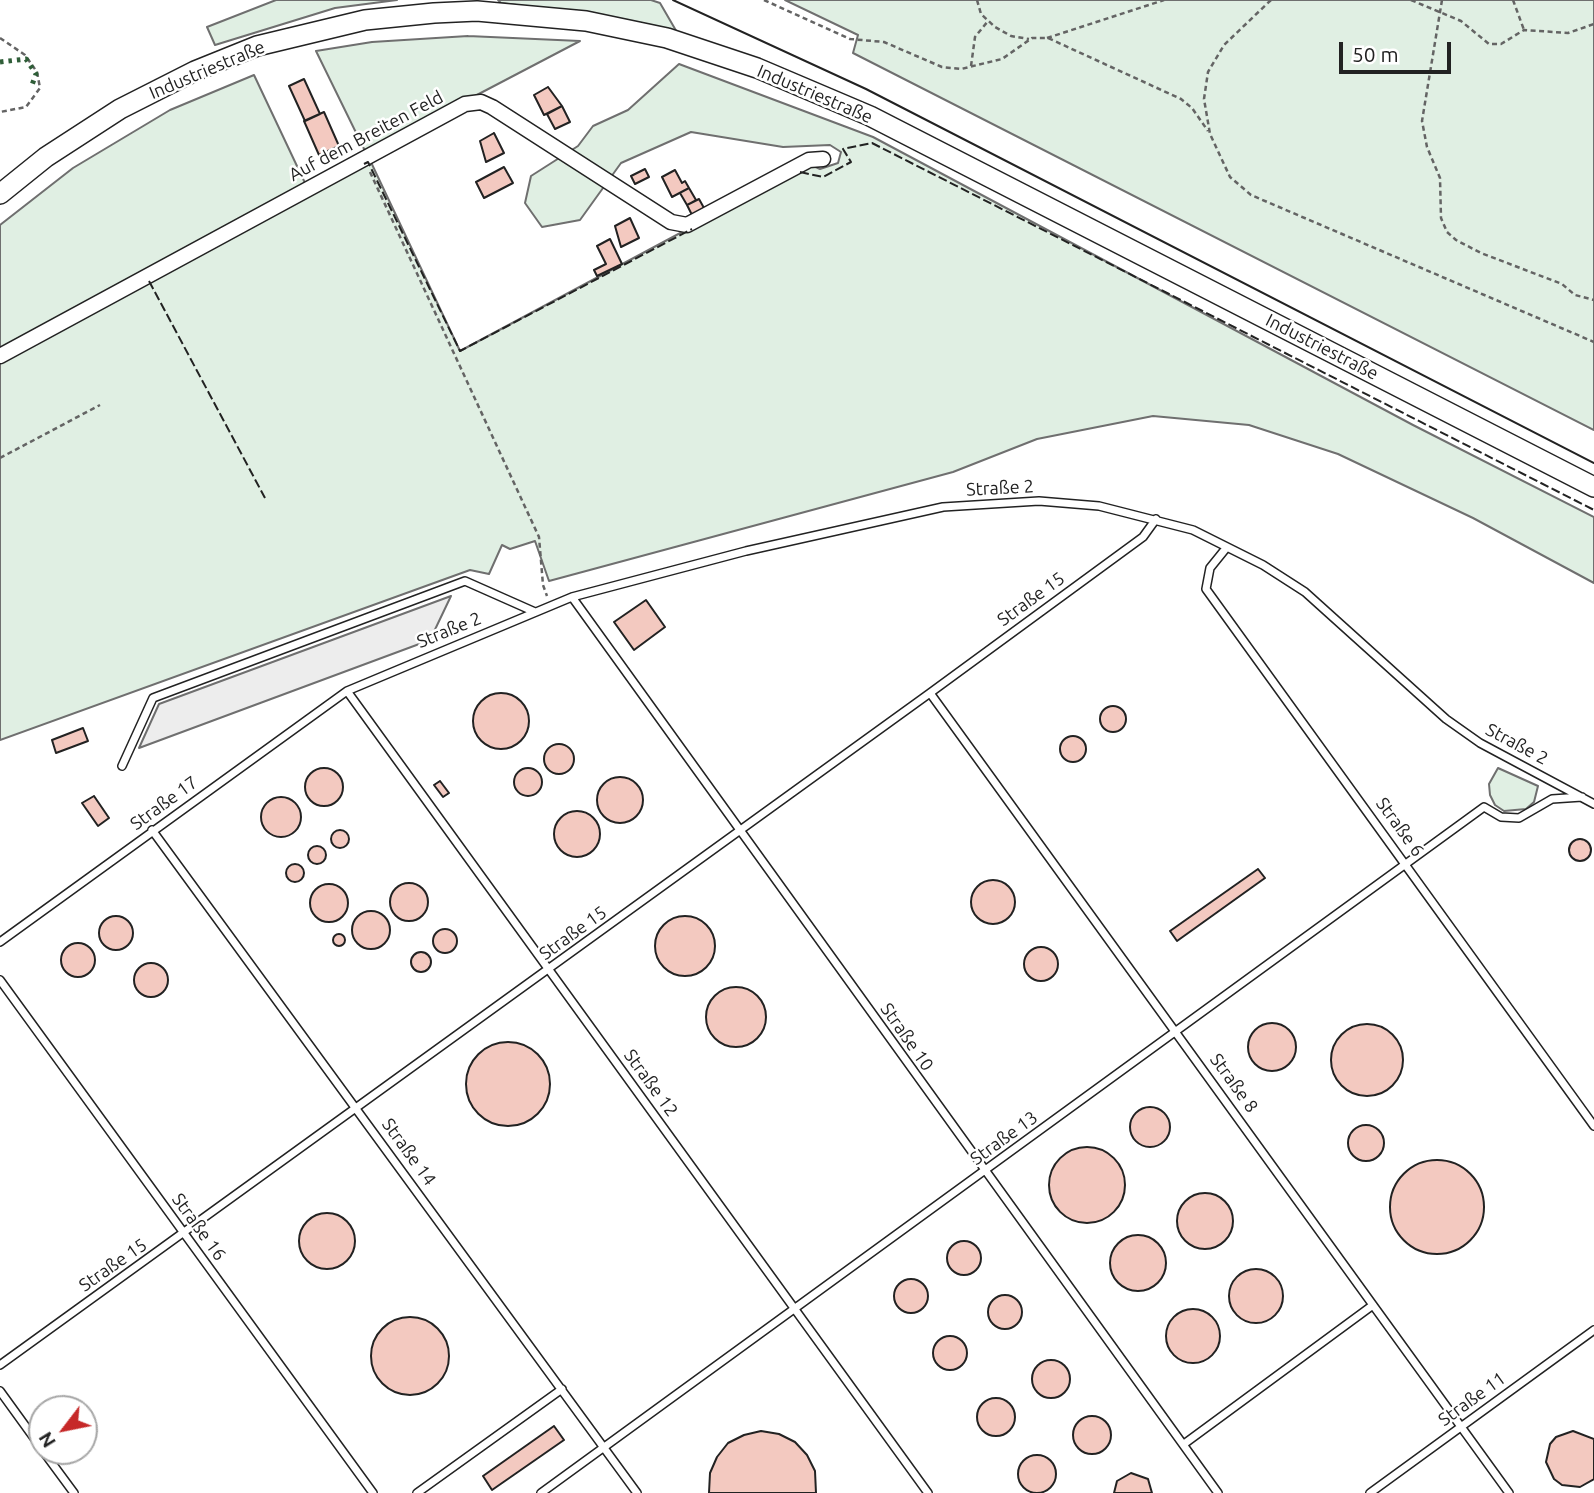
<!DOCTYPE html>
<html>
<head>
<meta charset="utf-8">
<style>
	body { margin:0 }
	#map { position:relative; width:1594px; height:1493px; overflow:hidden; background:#fff; font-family:Ubuntu,sans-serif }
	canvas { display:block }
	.north { position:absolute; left:28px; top:1395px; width:70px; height:70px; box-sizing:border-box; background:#fff; border:2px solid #a7a7a7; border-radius:50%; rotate:238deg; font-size:19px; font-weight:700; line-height:28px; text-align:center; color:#222 }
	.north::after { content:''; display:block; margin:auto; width:24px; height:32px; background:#c62828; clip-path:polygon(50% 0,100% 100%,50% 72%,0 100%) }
	.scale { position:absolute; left:1339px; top:42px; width:112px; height:32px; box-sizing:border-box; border:4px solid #222; border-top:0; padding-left:9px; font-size:21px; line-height:24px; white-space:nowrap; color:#222; -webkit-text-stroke:5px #fff; paint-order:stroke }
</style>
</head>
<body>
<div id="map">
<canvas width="1594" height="1493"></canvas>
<div class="north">N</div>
<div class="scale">50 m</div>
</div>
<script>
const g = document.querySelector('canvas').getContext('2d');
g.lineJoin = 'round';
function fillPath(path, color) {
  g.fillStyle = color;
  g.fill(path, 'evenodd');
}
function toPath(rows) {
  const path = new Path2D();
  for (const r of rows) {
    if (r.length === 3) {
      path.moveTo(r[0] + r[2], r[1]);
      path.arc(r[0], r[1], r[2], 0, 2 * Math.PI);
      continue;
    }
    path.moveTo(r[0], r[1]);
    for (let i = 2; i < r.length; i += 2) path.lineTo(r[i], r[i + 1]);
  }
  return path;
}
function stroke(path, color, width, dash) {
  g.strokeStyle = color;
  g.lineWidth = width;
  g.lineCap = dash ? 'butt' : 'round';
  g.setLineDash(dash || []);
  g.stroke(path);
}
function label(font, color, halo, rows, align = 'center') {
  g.font = font + ' Ubuntu,sans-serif';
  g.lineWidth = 5;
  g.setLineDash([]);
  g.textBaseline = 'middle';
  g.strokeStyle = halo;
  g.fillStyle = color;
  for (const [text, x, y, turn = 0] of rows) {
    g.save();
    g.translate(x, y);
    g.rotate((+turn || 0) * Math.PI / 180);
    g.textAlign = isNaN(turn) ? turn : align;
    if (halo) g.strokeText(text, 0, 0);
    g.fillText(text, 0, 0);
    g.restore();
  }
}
const green = toPath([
	[276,0,397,0,335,8,215,45,207,27,276,0],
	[498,0,651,0,660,3,678,34,594,15,501,3,498,0],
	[785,0,1594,0,1594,430,853,53,858,35,785,0],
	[468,36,580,41,366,153,316,51,372,42,468,36],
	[679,64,873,137,1413,425,1594,517,1594,583,1473,518,1338,454,1249,425,1153,416,1037,439,953,472,549,581,535,541,510,549,502,545,489,574,470,570,0,740,0,225,73,168,170,110,254,75,305,183,369,158,460,351,809,164,820,169,838,163,841,152,830,145,783,147,691,132,621,163,580,220,542,227,525,203,531,176,578,146,593,126,628,110,679,64],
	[1498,768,1538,786,1534,802,1526,809,1504,811,1495,805,1490,795,1489,784,1498,768]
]);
fillPath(green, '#e0efe3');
stroke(green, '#6f6f6f', 2);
const parking = toPath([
	[451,596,430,640,139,748,159,704,451,596]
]);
fillPath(parking, '#ededed');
stroke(parking, '#6f6f6f', 2);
const building = toPath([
	[304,79,320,114,305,121,289,86,304,79],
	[548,87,562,106,544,115,534,95,548,87],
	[562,106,570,122,555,129,547,114,562,106],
	[324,112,339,146,319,155,304,121,324,112],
	[494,133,504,153,486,162,480,141,494,133],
	[504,167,513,183,484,198,476,182,504,167],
	[645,169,649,177,635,184,631,176,645,169],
	[675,170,682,183,685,181,689,188,672,197,662,177,675,170],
	[689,188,696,200,687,205,680,193,689,188],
	[699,199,704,208,692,215,687,205,699,199],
	[630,218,639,238,621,247,615,226,630,218],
	[610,239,622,264,597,276,594,270,606,264,597,246,610,239],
	[646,600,665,627,634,650,614,622,646,600],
	[501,721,28],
	[1113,719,13],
	[83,728,88,741,56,753,52,740,83,728],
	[1073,749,13],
	[559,759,15],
	[528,782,14],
	[324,787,19],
	[620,800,23],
	[440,781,449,793,443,797,434,785,440,781],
	[94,796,109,818,98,826,82,803,94,796],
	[281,817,20],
	[577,834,23],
	[340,839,9],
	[1580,850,11],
	[317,855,9],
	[295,873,9],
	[1258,869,1265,878,1177,941,1170,931,1258,869],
	[993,902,22],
	[409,902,19],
	[329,903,19],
	[371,930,19],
	[685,946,30],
	[116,933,17],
	[445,941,12],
	[339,940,6],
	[78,960,17],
	[1041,964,17],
	[421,962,10],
	[151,980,17],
	[736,1017,30],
	[1272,1047,24],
	[1367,1060,36],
	[508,1084,42],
	[1150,1127,20],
	[1366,1143,18],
	[1087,1185,38],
	[1437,1207,47],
	[1205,1221,28],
	[327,1241,28],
	[1138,1263,28],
	[964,1258,17],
	[1256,1296,27],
	[911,1296,17],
	[1005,1312,17],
	[1193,1336,27],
	[410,1356,39],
	[950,1353,17],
	[1051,1379,19],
	[996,1417,19],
	[1092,1435,19],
	[554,1426,564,1440,492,1490,483,1476,554,1426],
	[761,1431,779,1434,795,1442,807,1455,815,1471,816,1493,709,1493,710,1473,717,1457,728,1443,744,1435,761,1431],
	[1573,1431,1594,1439,1594,1479,1580,1487,1562,1485,1554,1479,1546,1462,1550,1444,1556,1437,1573,1431],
	[1037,1474,19],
	[1131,1473,1148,1479,1152,1493,1114,1493,1117,1481,1131,1473]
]);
fillPath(building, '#f3c9c0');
stroke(building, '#222', 2);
const service = toPath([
	[1227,547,1210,568,1206,589,1594,1126],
	[572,597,1218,1493],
	[347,691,928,1493],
	[930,693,1509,1493],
	[122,766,153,698,465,581,535,612],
	[152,830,637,1493],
	[0,942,347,691,572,597,746,551,943,507,1039,501,1099,506,1193,530,1263,565,1305,592,1446,719,1480,743,1594,804],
	[0,980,373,1493],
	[0,1365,930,693,1143,537,1156,519],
	[0,1391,42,1449],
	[1184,1444,1373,1305],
	[43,1451,74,1493],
	[417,1493,562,1389],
	[541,1493,1484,807,1501,817,1519,818,1552,799,1582,797],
	[1370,1493,1594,1330]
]);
const minor = toPath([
	[0,356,465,104,481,102,492,107,671,222,687,225,809,160,823,159]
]);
const secondary = toPath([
	[0,194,46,157,120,109,195,71,257,46,365,20,434,13,477,11,586,21,667,38,757,68,870,116,1594,487]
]);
stroke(service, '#222', 10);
stroke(minor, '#222', 17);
stroke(secondary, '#222', 22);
stroke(toPath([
	[764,0,850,39,884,42,942,67,961,69,1002,59,1032,38,1048,38,1181,99,1192,108,1208,131],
	[977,0,981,14,995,27,1011,36,1029,39],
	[1271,0,1224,45,1208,72,1204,99,1210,134,1230,177,1251,195,1594,342],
	[1411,0,1461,21,1489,44,1501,44,1524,30,1568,33,1594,24],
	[1442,0,1422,121,1427,147,1440,178,1441,218,1447,232,1456,240,1481,253,1562,284,1575,295,1594,300],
	[1513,0,1524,30],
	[0,38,25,55,37,72,40,88,26,107,0,112],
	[1047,38,1164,0],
	[971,66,975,37,988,21],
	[370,172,539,537,543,585,547,596],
	[0,458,100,405]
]), '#646464', 2.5, [5, 3.5]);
stroke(service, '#fff', 7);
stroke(minor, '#fff', 14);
stroke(secondary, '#fff', 19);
stroke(toPath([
	[673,0,866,89,1594,463]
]), '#222', 2);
stroke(toPath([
	[0,62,26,59,36,74,32,85]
]), '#2f5e38', 5, [3.5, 5]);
stroke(toPath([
	[364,164,368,162,460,351,692,229],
	[800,172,823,177,851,162,843,149,872,143,1594,510],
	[149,281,265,498]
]), '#222', 2, [9, 3.5]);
label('18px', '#222', '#fff', [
	["Industriestraße",207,70,-23],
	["Industriestraße",815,94,23],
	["Auf dem Breiten Feld",366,136,-28],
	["Industriestraße",1322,347,27],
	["Straße 2",1000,488,-3],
	["Straße 15",1031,599,-36],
	["Straße 2",449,630,-22],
	["Straße 2",1517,744,28],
	["Straße 17",164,803,-36],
	["Straße 6",1400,827,54],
	["Straße 15",573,933,-36],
	["Straße 10",907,1037,55],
	["Straße 12",651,1083,54],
	["Straße 8",1234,1083,54],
	["Straße 13",1004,1138,-36],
	["Straße 14",409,1152,54],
	["Straße 16",199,1227,54],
	["Straße 15",113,1265,-35],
	["Straße 11",1472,1399,-36]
]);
</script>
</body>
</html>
